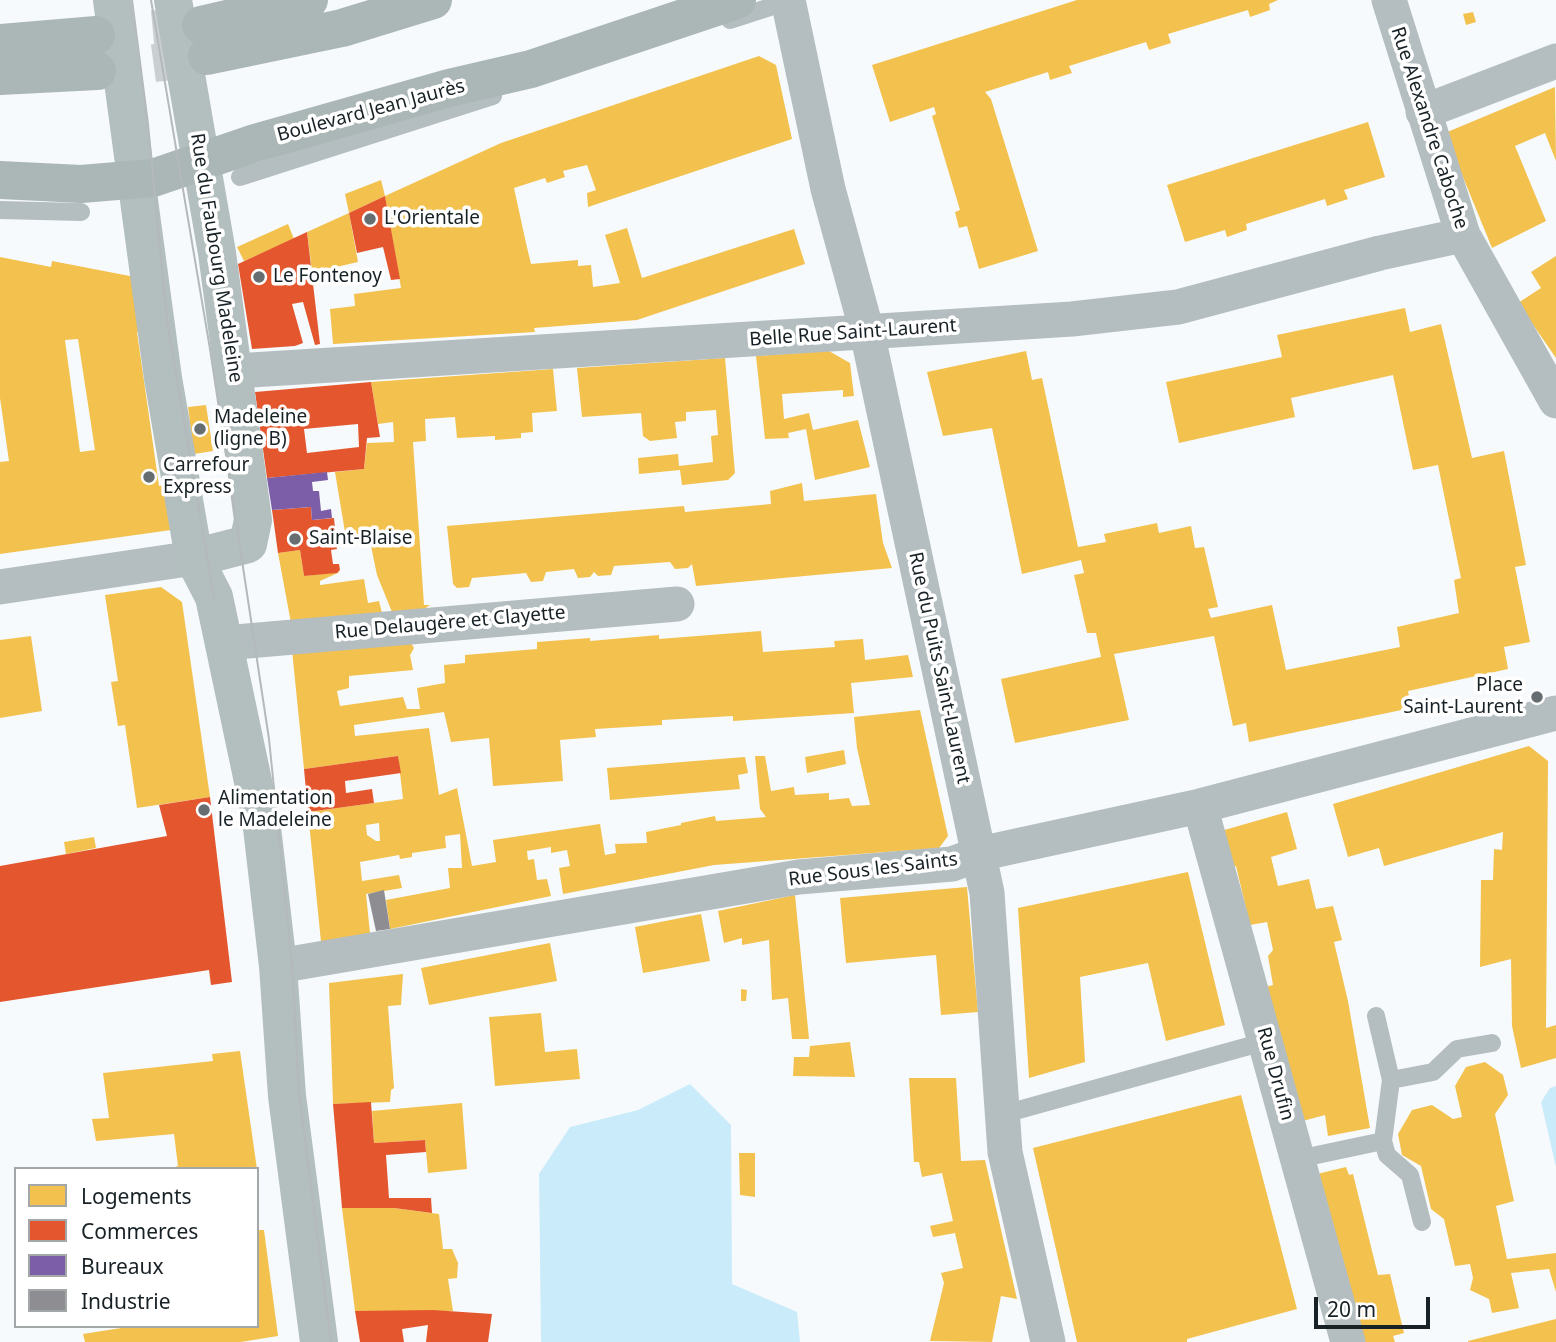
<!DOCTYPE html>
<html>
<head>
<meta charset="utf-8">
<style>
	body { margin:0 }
	#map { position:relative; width:1556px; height:1342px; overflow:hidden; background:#f7fafc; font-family:"Noto Sans",sans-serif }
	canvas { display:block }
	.legend { position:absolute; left:14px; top:1167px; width:245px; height:161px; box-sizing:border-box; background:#fff; border:2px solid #a3a7a8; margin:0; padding:9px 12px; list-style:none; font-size:21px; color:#182226 }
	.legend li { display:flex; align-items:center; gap:14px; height:35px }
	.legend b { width:35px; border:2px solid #a3a7a8 }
	.scale { position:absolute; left:1314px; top:1297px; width:116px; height:32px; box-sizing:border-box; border:4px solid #182226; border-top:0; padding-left:9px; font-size:21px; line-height:24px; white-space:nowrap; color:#182226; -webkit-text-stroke:5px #fff; paint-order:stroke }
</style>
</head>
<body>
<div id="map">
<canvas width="1556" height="1342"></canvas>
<ul class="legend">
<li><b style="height:19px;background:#f2c14e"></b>Logements</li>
<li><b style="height:19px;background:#e4572e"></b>Commerces</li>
<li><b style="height:19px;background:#7b5ea7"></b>Bureaux</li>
<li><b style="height:19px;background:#8d8d92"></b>Industrie</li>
</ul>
<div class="scale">20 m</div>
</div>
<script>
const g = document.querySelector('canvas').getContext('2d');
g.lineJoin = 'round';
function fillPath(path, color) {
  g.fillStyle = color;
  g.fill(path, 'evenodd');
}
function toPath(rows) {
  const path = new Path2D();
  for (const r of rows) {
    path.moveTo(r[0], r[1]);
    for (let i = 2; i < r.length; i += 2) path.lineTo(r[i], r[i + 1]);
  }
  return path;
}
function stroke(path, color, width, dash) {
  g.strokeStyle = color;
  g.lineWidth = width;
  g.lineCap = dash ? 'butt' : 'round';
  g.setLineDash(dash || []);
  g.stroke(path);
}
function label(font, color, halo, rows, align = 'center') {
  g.font = font + ' "Noto Sans",sans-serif';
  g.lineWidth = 7;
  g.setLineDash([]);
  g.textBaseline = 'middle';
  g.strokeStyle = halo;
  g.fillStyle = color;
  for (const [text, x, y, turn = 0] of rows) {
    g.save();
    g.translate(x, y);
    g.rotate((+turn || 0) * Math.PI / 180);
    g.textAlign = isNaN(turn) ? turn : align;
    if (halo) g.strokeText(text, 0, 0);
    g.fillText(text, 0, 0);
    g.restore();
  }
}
fillPath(toPath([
	[690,1084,731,1125,732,1284,797,1312,800,1342,541,1342,539,1174,570,1127,638,1110],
	[1556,1086,1556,1167,1541,1102,1550,1088]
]), '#caecfa');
fillPath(toPath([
	[1077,0,1278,0,1269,4,1270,10,1250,17,1248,10,1168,34,1171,43,1149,50,1146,42,1069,66,1072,73,1050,80,1048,72,985,92,991,99,1038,251,979,269,967,226,959,228,955,212,960,210,932,116,936,114,934,107,890,122,872,65],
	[1473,12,1476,22,1466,25,1463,14],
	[759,56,776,65,792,139,588,207,587,193,596,190,587,165,563,171,565,177,547,183,545,178,514,188,526,243,531,264,578,260,578,266,591,265,593,287,620,283,605,235,627,228,642,278,794,229,805,264,637,320,534,328,535,332,333,344,330,309,355,306,354,294,401,288,385,196,349,213,345,194,381,180,385,196,501,143],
	[1555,87,1556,161,1545,133,1515,146,1546,221,1492,248,1445,133],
	[1368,122,1385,177,1344,190,1348,199,1327,206,1325,199,1246,224,1247,230,1227,237,1225,230,1185,242,1167,185],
	[349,213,358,262,332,268,333,278,314,286,307,232],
	[288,224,294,239,244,261,237,247],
	[1556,256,1556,358,1518,303,1541,288,1531,272],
	[0,257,51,267,52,261,135,277,143,332,137,332,159,486,164,485,171,530,0,554,0,462,9,461,0,398],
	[78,339,95,450,80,452,65,340],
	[1405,308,1410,332,1441,324,1472,458,1504,451,1526,565,1515,567,1530,642,1504,647,1508,669,1408,691,1411,708,1249,742,1246,723,1233,726,1214,636,1114,654,1129,720,1015,743,1001,679,1101,657,1096,633,1087,633,1074,575,1084,573,1081,560,1022,574,992,428,943,436,927,372,1026,351,1032,380,1042,378,1078,547,1106,542,1104,534,1157,523,1159,533,1191,526,1195,548,1204,547,1218,607,1208,609,1211,618,1272,605,1286,670,1400,647,1397,627,1459,613,1454,580,1461,578,1438,465,1413,470,1393,375,1291,398,1295,417,1179,443,1166,382,1282,357,1277,335],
	[829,351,850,363,854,396,843,397,843,390,782,394,784,419,809,413,813,430,858,420,870,467,815,480,806,429,788,433,789,438,765,439,756,356],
	[725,358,735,473,728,480,682,485,680,470,639,474,638,458,678,454,679,466,713,462,711,436,718,435,716,410,686,412,686,421,675,422,677,438,650,441,643,436,641,413,582,417,577,368],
	[553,369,557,411,532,413,533,432,521,433,521,438,495,440,495,436,457,438,455,417,425,419,426,441,413,442,424,605,430,605,420,612,392,612,377,575,370,541,347,544,335,472,364,469,367,443,394,442,393,422,378,424,371,382],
	[206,405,213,451,194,454,188,407],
	[802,483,804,501,876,494,883,543,892,568,696,586,692,564,688,568,675,569,670,562,614,566,611,575,598,576,594,572,590,577,578,578,574,569,546,572,543,581,531,582,526,573,472,578,469,587,457,588,453,584,447,526,684,506,685,512,771,504,770,491],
	[300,550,304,576,340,572,320,581,320,585,364,579,368,603,379,601,382,613,291,623,278,553],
	[161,587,182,602,210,797,137,808,125,725,118,726,111,682,118,681,105,595],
	[761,631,763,652,835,647,834,641,863,639,865,660,908,655,913,677,851,683,854,713,733,721,733,716,662,720,662,725,595,729,596,737,560,740,563,781,493,786,489,738,451,742,444,712,354,725,355,736,429,728,439,795,457,788,472,866,496,862,493,840,600,824,605,855,616,853,615,844,647,843,646,832,681,825,681,823,715,816,716,821,766,817,760,809,755,756,765,756,771,791,794,787,795,795,829,793,829,800,849,798,852,806,870,805,857,748,854,717,920,710,948,836,939,848,714,865,563,894,559,868,570,866,567,850,551,853,551,847,527,851,528,860,534,859,537,880,547,879,551,896,390,929,386,900,450,888,448,868,462,868,460,834,445,836,446,848,412,853,412,857,400,859,399,855,360,862,362,881,399,875,402,888,366,894,370,933,321,942,308,812,403,799,398,756,304,769,292,650,408,638,414,648,410,655,413,670,349,676,349,688,337,691,340,706,403,697,407,709,420,709,417,688,445,683,444,665,465,663,465,655,537,649,537,642,590,638,590,641,659,635,659,639],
	[379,823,380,841,376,841,367,835,366,825],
	[31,636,42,711,0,718,0,640],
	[1529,746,1548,761,1546,1028,1556,1025,1556,1058,1521,1068,1512,1026,1511,959,1480,967,1481,880,1493,880,1494,849,1502,850,1503,832,1384,866,1379,848,1348,857,1333,804],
	[844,750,846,764,807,773,805,757],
	[745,757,748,773,738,775,740,789,610,800,607,768],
	[1287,812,1297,849,1271,857,1278,886,1309,879,1316,909,1333,906,1342,940,1334,942,1348,1001,1370,1128,1328,1136,1325,1115,1299,1122,1265,987,1273,985,1268,956,1273,950,1267,922,1250,925,1236,866,1231,868,1221,831],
	[94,837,96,848,66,854,64,842],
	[1188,872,1225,1025,1166,1041,1148,963,1080,977,1085,1062,1029,1078,1018,908],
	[967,887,978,1012,941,1015,936,955,846,963,840,898],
	[795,895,809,1039,792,1039,788,998,772,1000,769,940,742,945,742,938,724,943,718,911],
	[701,914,710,961,643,973,635,927],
	[550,943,557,981,429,1005,421,968],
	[403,974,401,1005,388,1006,394,1088,391,1090,390,1102,333,1104,329,983],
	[741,989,747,990,746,1001,741,1001],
	[541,1013,545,1052,577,1049,580,1079,495,1086,489,1017],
	[850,1042,855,1077,793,1076,794,1057,809,1057,810,1046],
	[240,1051,257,1169,169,1169,178,1166,174,1134,96,1141,92,1119,109,1118,103,1073,213,1061,212,1054],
	[1485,1062,1503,1075,1508,1095,1495,1114,1514,1201,1496,1206,1507,1259,1556,1253,1556,1292,1549,1269,1511,1273,1519,1308,1492,1313,1489,1299,1470,1290,1473,1278,1470,1264,1455,1266,1444,1219,1431,1209,1421,1166,1402,1155,1398,1134,1412,1110,1432,1105,1453,1119,1462,1117,1455,1086,1466,1067],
	[909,1078,956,1078,961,1161,985,1160,1017,1299,1001,1296,992,1342,930,1341,944,1283,941,1273,963,1268,955,1233,933,1237,930,1226,953,1221,942,1173,922,1177,919,1162,914,1162],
	[1241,1095,1297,1309,1187,1339,1187,1342,1077,1342,1033,1148],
	[462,1103,467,1169,428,1173,425,1140,374,1143,372,1111],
	[739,1153,755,1153,755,1197,740,1195],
	[1346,1167,1349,1175,1353,1174,1378,1275,1390,1274,1404,1333,1393,1336,1395,1342,1357,1342,1313,1175],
	[342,1208,394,1208,439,1214,443,1249,452,1249,458,1263,457,1278,448,1279,453,1311,355,1311],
	[257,1230,264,1230,278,1336,241,1342,85,1342,83,1334,134,1326,257,1326],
	[1556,1319,1556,1342,1468,1342,1468,1341]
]), '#f2c14e');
fillPath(toPath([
	[385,196,400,279,391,280,383,247,357,253,349,213],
	[307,232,320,344,315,345,303,302,292,304,303,343,295,346,252,349,238,264],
	[371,382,380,437,367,438,364,469,267,478,255,392],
	[358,424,359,447,307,453,304,429],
	[311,507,312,520,334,518,337,549,331,550,333,564,339,564,340,570,337,573,304,576,300,550,278,553,272,510],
	[398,756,401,773,345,781,346,793,372,789,374,803,308,812,304,769],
	[210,797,232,982,211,985,209,970,0,1002,0,866,167,836,159,805],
	[371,1102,374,1143,425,1140,426,1152,386,1155,389,1198,431,1198,432,1213,394,1208,342,1208,333,1104],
	[433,1310,492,1314,488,1342,426,1342,428,1325,402,1329,404,1342,360,1342,355,1311]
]), '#e4572e');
fillPath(toPath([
	[327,472,328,480,312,482,313,491,319,491,321,511,331,509,332,518,312,520,311,507,272,510,267,478]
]), '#7b5ea7');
fillPath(toPath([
	[384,890,390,929,376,931,368,894]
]), '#8d8d92');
stroke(toPath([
	[96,35,201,25],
	[97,71,207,56]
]), '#cacfd1', 38, [38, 19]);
stroke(toPath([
	[730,20,792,0],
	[240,177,493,96],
	[0,210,81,212],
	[1376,1016,1391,1080,1383,1141,1387,1155,1410,1175,1422,1222],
	[1391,1080,1433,1072,1457,1049,1492,1043],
	[1004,1114,1267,1041],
	[1298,1159,1383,1141]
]), '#b4bec0', 18);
stroke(toPath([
	[788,0,828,189,867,332,987,893,1005,1152,1048,1342],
	[1389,0,1463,235,1556,401],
	[1423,112,1556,61],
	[235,371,1072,319,1178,307,1380,253,1463,235],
	[0,587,194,558],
	[224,643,677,604],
	[1200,806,1348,1342],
	[278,966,799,877,952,864,979,854,1200,806,1556,713]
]), '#b4bec0', 35);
stroke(toPath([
	[112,0,163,378,194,558,214,597,261,819,278,966,287,1096,319,1342],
	[173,0,217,253,253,520,248,544,194,558]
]), '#b3bebe', 38);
stroke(toPath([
	[201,25,309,0],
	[0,43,96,35],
	[207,56,342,28,433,0],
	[0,76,97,71],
	[0,180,81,184,153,178,255,143,449,88,531,69,737,0]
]), '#abb6b7', 38);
stroke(toPath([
	[132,0,148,124,167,321,214,597],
	[151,0,210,349,269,739,292,964,299,1093,331,1342]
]), '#b4babb', 2);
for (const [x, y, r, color] of [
	[370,219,7,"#666e71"],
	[259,277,7,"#666e71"],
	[200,429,7,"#666e71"],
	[149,477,7,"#666e71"],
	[295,539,7,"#666e71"],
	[1537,697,7,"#666e71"],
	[204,810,7,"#666e71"]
]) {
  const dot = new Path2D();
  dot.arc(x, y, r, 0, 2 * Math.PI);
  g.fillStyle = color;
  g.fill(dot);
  stroke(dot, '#fff', 2.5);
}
label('19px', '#182226', '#fff', [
	["Boulevard Jean Jaurès",371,111,-15],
	["Rue Alexandre Caboche",1429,128,72],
	["Rue du Faubourg Madeleine",216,258,81],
	["Belle Rue Saint-Laurent",853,333,-4],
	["Rue Delaugère et Clayette",450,623,-5],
	["Rue du Puits Saint-Laurent",939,668,78],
	["Rue Sous les Saints",873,870,-7],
	["Rue Drufin",1275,1074,75]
]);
label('19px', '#182226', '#fff', [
	["L'Orientale",384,219],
	["Le Fontenoy",273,277],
	["Madeleine",214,418],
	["(ligne B)",214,440],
	["Carrefour",163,466],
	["Express",163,488],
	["Saint-Blaise",309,539],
	["Place",1523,686,"right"],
	["Saint-Laurent",1523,708,"right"],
	["Alimentation",218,799],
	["le Madeleine",218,821]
], 'left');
</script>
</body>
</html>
